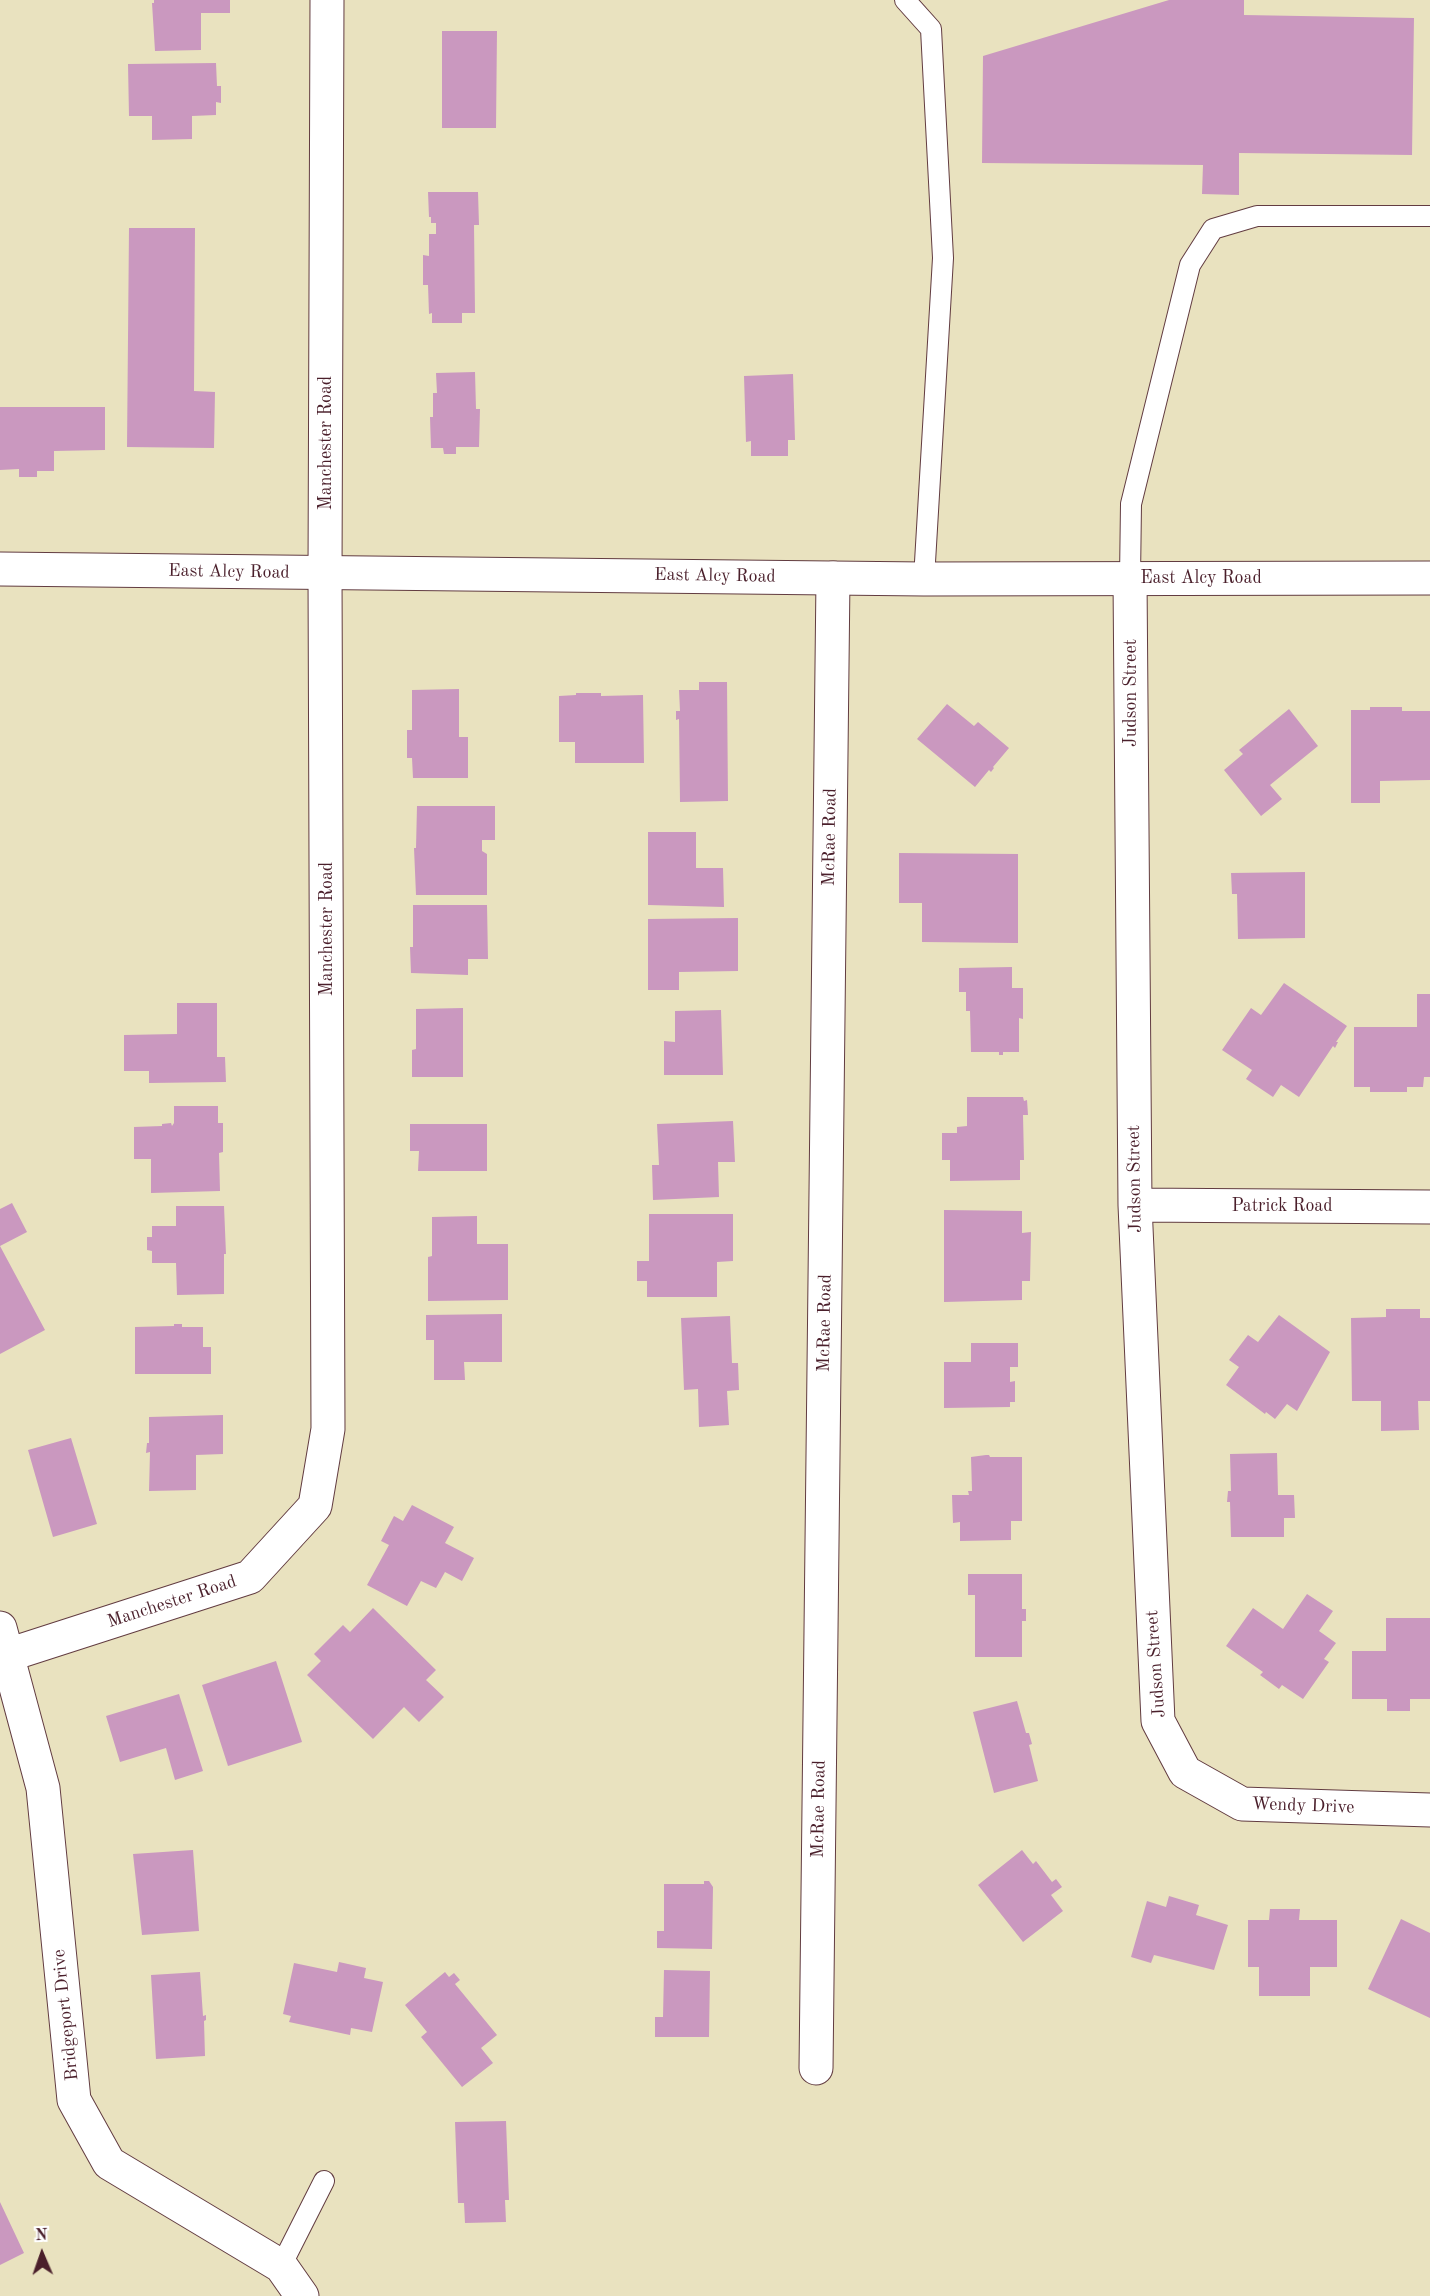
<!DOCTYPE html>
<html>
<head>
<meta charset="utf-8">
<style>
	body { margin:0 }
	#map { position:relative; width:1430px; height:2296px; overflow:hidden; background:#e9e2bf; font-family:"Old Standard TT",serif }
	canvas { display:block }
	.north { position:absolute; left:12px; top:2224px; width:60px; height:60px; -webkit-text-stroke:4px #fff; paint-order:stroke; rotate:358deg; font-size:16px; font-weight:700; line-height:24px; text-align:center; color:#4a1f2b }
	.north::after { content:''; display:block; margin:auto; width:21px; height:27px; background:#4a1f2b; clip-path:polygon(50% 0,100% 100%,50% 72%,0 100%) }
</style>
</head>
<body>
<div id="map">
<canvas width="1430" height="2296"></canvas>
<div class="north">N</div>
</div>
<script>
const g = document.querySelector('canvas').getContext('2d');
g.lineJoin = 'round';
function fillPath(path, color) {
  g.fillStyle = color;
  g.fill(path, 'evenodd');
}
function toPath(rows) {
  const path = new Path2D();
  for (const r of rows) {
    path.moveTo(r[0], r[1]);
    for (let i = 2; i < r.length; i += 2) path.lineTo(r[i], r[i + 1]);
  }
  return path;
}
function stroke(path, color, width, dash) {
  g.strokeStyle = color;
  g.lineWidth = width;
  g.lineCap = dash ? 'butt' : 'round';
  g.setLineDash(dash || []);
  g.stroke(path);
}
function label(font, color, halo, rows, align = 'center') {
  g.font = font + ' "Old Standard TT",serif';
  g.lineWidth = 4.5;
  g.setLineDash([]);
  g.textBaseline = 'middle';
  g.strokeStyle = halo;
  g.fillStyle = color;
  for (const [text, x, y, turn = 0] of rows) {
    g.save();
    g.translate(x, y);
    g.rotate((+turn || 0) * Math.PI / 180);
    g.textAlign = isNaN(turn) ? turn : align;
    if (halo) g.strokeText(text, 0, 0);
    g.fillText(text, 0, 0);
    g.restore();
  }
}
fillPath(toPath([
	[154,0,230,0,230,13,201,13,201,50,155,51,152,3,154,3],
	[1169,0,1244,0,1244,15,1414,18,1412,155,1239,153,1239,195,1202,194,1203,165,982,163,983,56],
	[442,31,497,31,496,128,442,128],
	[216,63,217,86,221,86,221,103,216,102,216,115,192,116,192,139,152,140,152,116,129,116,128,64],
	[428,192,478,192,479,225,474,225,475,313,462,313,462,323,432,323,432,313,429,314,428,285,423,285,423,255,429,256,429,234,436,234,436,223,431,223,431,217,429,217],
	[129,228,195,228,194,391,215,392,214,448,127,447],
	[475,372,476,409,480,409,479,447,456,447,456,454,444,454,443,448,431,448,430,417,433,417,433,393,437,393,436,373],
	[793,374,795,440,788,440,788,456,751,456,751,441,746,442,744,376],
	[0,407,105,407,105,450,54,451,54,471,37,471,37,477,19,477,19,469,0,470],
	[699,682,727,682,728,801,680,802,679,719,676,720,676,711,680,711,679,690,699,690],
	[459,689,459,737,468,737,468,778,413,778,412,758,407,758,407,730,412,730,412,690],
	[576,693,601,693,601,696,643,695,644,763,575,763,575,742,559,742,559,696,576,695],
	[947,704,974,726,978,722,1009,748,993,767,994,768,991,772,989,770,975,787,917,739],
	[1370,707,1402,707,1402,711,1430,711,1430,780,1380,781,1380,803,1351,803,1351,710,1370,710],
	[1289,709,1318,746,1270,785,1282,799,1261,816,1224,770,1243,754,1239,750],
	[417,806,495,806,495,840,482,840,482,851,487,854,487,895,416,895,414,848,416,848],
	[648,832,696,832,696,868,723,868,724,907,648,905],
	[899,853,1018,854,1018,943,922,942,922,903,899,903],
	[1305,872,1305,938,1238,939,1237,894,1232,894,1231,873],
	[413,905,487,905,488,959,468,959,468,975,411,973,410,947,413,947],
	[738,918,738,971,679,972,679,990,648,990,648,919],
	[1012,967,1012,988,1023,988,1023,1019,1019,1018,1019,1052,1003,1052,1003,1055,999,1055,999,1052,971,1052,970,1011,966,1011,966,992,959,992,959,968],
	[1284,983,1347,1026,1336,1042,1338,1042,1335,1048,1333,1046,1299,1097,1281,1085,1273,1097,1246,1079,1252,1070,1222,1050,1251,1008,1261,1015],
	[1417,994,1430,994,1430,1077,1424,1077,1423,1087,1407,1087,1407,1092,1370,1092,1370,1087,1354,1087,1354,1027,1417,1027],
	[177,1003,217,1003,217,1057,225,1057,226,1082,149,1083,149,1071,124,1071,124,1035,177,1034],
	[463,1008,463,1077,412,1077,412,1050,416,1049,416,1009],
	[721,1010,723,1075,664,1075,664,1041,675,1042,675,1011],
	[967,1097,1023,1097,1024,1101,1027,1100,1028,1115,1023,1115,1024,1160,1020,1160,1020,1180,950,1181,950,1160,942,1160,942,1133,957,1133,957,1127,967,1126],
	[174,1106,218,1106,218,1123,223,1123,223,1152,219,1153,220,1191,151,1193,151,1159,134,1159,134,1127,162,1126,162,1124,171,1123,172,1126,174,1123],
	[733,1121,735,1162,718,1162,719,1197,653,1200,652,1165,659,1165,657,1124],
	[410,1124,487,1124,487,1171,418,1171,419,1151,410,1151],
	[12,1203,27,1232,0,1246,45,1330,0,1354,0,1209],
	[176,1206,224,1206,226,1254,224,1254,224,1294,177,1295,176,1263,152,1263,152,1251,147,1250,147,1237,152,1237,152,1226,176,1226],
	[944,1210,1022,1211,1022,1233,1031,1232,1030,1281,1022,1281,1022,1300,944,1302],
	[649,1214,733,1214,733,1261,717,1262,717,1297,647,1297,647,1281,637,1281,637,1261,649,1261],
	[477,1216,477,1244,508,1244,508,1300,428,1301,428,1257,432,1256,432,1217],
	[1386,1309,1420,1309,1420,1318,1430,1318,1430,1401,1418,1401,1419,1430,1381,1431,1381,1401,1352,1401,1351,1318,1386,1317],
	[502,1314,502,1362,464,1362,465,1380,434,1380,434,1340,426,1340,426,1315],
	[1279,1315,1330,1352,1297,1411,1287,1404,1275,1419,1266,1412,1265,1414,1226,1385,1239,1367,1229,1360,1248,1335,1258,1342],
	[730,1316,732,1363,738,1363,739,1390,727,1391,729,1425,699,1427,698,1389,684,1390,681,1318],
	[174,1324,182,1324,182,1327,203,1327,203,1347,211,1347,211,1374,135,1374,135,1327,174,1326],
	[971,1343,1018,1343,1018,1367,1010,1367,1010,1382,1015,1381,1015,1402,1010,1402,1010,1407,944,1408,944,1362,971,1362],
	[223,1415,223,1454,196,1455,196,1490,149,1491,150,1452,146,1453,147,1443,149,1443,149,1417],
	[71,1438,97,1524,53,1537,28,1450],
	[1277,1453,1278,1495,1294,1495,1295,1518,1284,1518,1284,1537,1231,1537,1230,1502,1227,1502,1228,1491,1231,1491,1230,1454],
	[986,1455,989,1455,990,1457,1022,1457,1022,1521,1011,1521,1011,1540,960,1541,960,1522,953,1523,952,1495,969,1495,968,1491,972,1491,971,1457],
	[412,1505,454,1527,445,1543,474,1558,462,1581,445,1572,436,1588,421,1581,407,1606,367,1585,389,1545,381,1541,394,1516,403,1521],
	[968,1574,1022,1574,1022,1609,1026,1609,1026,1621,1022,1621,1022,1657,975,1657,975,1595,968,1595],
	[1307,1594,1333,1611,1319,1631,1336,1643,1324,1659,1329,1662,1303,1699,1282,1685,1279,1689,1260,1675,1263,1672,1226,1646,1253,1608,1283,1629],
	[373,1608,436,1670,426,1680,444,1697,419,1722,404,1707,373,1739,307,1675,321,1661,314,1654,343,1625,350,1632],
	[1386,1618,1430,1618,1430,1699,1410,1699,1410,1711,1387,1711,1387,1699,1352,1699,1352,1651,1386,1651],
	[276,1661,302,1742,228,1766,202,1685],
	[179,1694,203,1771,175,1780,166,1748,120,1762,106,1716],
	[1017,1701,1026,1733,1029,1733,1032,1744,1029,1745,1038,1781,994,1793,973,1712],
	[193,1850,199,1931,142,1935,133,1854],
	[1022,1850,1033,1864,1036,1861,1052,1882,1056,1879,1062,1887,1051,1895,1063,1911,1023,1942,978,1885],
	[704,1881,709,1881,713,1887,712,1949,657,1948,657,1931,664,1931,664,1884,704,1884],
	[1169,1896,1199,1905,1196,1915,1228,1925,1214,1970,1154,1955,1151,1963,1131,1957,1147,1901,1166,1907],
	[1270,1909,1300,1909,1299,1920,1337,1920,1337,1967,1310,1967,1310,1996,1259,1996,1259,1967,1248,1967,1248,1920,1269,1920],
	[1401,1919,1430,1933,1430,2018,1368,1989],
	[339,1962,366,1968,364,1978,383,1982,372,2032,351,2028,350,2035,289,2022,291,2016,283,2014,294,1963,337,1972],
	[664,1970,710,1971,709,2037,655,2037,655,2017,663,2017],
	[200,1972,203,2016,206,2015,206,2020,204,2021,205,2056,156,2059,151,1975],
	[445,1972,449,1977,454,1973,460,1980,455,1984,497,2035,481,2048,493,2063,462,2087,421,2037,427,2032,405,2005],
	[506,2121,509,2200,505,2200,506,2222,465,2223,464,2203,458,2203,455,2122],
	[0,2202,24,2253,0,2265]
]), '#ca98bf');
const lane = toPath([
	[905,0,931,29,943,258,924,579],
	[1130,578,1131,504,1190,265,1213,229,1257,216,1430,216],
	[281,2266,324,2181]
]);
const street = toPath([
	[1130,578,1135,1205,1158,1721,1185,1772,1242,1804,1430,1810],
	[1135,1205,1430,1207],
	[0,1628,43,1788,74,2100,109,2163,281,2266,302,2296],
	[8,1655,250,1577,315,1506,328,1429,325,573,327,0],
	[816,2068,833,578]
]);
const secondary = toPath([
	[0,569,924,579,1430,578]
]);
stroke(lane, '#623c41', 22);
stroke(street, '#623c41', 35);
stroke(secondary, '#623c41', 35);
stroke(lane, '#fff', 20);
stroke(street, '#fff', 33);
stroke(secondary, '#fff', 33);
label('18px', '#4a1f2b', '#fff', [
	["Manchester Road",326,443,-90],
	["East Alcy Road",229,572,1],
	["East Alcy Road",715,576,1],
	["East Alcy Road",1201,578],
	["Judson Street",1131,693,-90],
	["McRae Road",830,837,-89],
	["Manchester Road",327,929,-90],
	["Judson Street",1135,1179,-91],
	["Patrick Road",1282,1206],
	["McRae Road",825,1323,-89],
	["Manchester Road",172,1602,-18],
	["Judson Street",1156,1664,-94],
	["Wendy Drive",1303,1806,2],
	["McRae Road",819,1809,-89],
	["Bridgeport Drive",66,2015,-96]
]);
</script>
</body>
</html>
